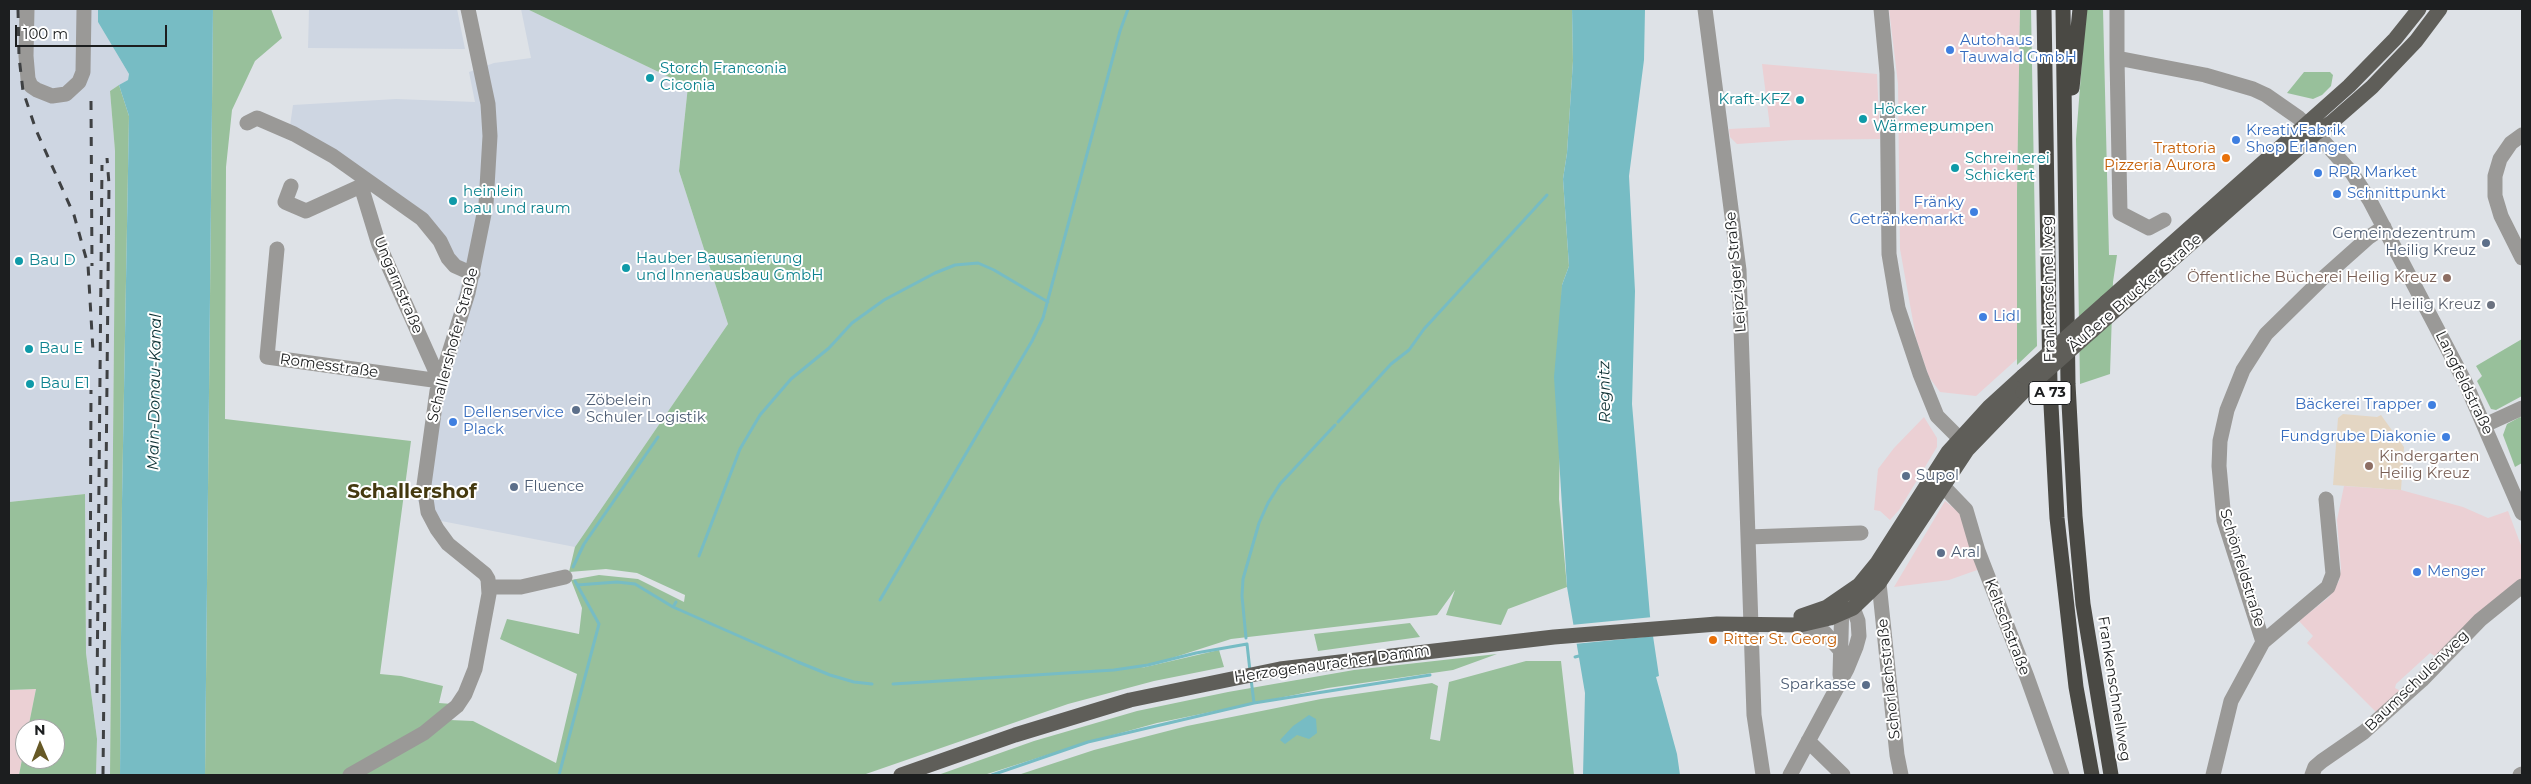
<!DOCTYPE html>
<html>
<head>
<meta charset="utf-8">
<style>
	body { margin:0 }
	#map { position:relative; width:2531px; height:784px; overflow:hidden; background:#dee2e7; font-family:Montserrat,sans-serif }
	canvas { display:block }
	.frame { position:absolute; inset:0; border:10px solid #1c1e1f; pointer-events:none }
	.north { position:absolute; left:15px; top:719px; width:50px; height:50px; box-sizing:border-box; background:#fff; border:1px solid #a4a5a5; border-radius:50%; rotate:359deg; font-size:14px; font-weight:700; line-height:20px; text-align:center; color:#1c1e1f }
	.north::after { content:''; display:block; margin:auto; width:18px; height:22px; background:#675926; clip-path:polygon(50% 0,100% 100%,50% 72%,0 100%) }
	.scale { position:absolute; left:15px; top:25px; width:152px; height:22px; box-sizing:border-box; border:2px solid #1c1e1f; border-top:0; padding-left:6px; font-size:15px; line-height:18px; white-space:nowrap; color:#1c1e1f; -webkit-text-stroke:4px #fff; paint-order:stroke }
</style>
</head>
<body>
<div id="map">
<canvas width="2531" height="784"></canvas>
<div class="frame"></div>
<div class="north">N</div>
<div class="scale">100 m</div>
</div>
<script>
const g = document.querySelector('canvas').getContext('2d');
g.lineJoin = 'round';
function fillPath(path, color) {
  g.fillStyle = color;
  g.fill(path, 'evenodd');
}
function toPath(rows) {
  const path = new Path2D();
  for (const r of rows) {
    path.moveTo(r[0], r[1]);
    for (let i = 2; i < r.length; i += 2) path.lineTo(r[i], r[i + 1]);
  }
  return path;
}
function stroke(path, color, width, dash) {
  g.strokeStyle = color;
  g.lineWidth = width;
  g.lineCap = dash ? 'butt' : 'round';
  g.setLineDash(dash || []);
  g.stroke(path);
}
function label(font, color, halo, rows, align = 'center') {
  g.font = font + ' Montserrat,sans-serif';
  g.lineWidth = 4;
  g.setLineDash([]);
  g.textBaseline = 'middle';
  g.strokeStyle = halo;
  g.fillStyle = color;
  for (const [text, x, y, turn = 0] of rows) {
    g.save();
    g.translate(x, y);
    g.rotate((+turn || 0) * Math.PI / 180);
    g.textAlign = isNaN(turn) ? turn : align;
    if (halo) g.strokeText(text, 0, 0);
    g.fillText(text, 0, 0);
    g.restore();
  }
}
fillPath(toPath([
	[1889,9,2020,9,2017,191,2017,359,1976,396,1940,392,1929,377,1916,338,1900,249,1898,84],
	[1762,64,1877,74,1880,139,1795,140,1737,144,1730,137,1729,129,1770,127],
	[1924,417,1937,438,1937,447,1899,510,1890,520,1880,511,1874,510,1878,469,1894,448],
	[2344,486,2401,490,2463,507,2488,518,2508,511,2522,548,2522,580,2438,658,2430,653,2396,684,2395,688,2403,692,2378,714,2307,643,2313,636,2299,621,2329,597,2339,581,2341,568,2337,520],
	[1945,501,1960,513,1980,569,1949,580,1894,587],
	[36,689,28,729,25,729,25,744,19,775,9,775,9,690]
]), '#ebd0d4');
fillPath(toPath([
	[9,9,98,9,98,22,129,74,128,80,110,91,115,151,115,224,110,775,96,775,97,739,86,653,85,494,9,502],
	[309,9,457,9,465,49,308,48],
	[521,9,527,9,688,86,679,171,728,324,575,547,426,518,417,499,431,392,463,279,463,264,457,262,443,240,290,126,293,105,396,99,475,102,469,72,494,63,531,58]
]), '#ced6e2');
fillPath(toPath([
	[2343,414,2377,417,2381,415,2404,447,2401,490,2333,485,2338,418]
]), '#e4d6c3');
fillPath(toPath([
	[213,9,271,9,282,38,255,61,232,110,226,167,225,419,411,441,380,674,401,676,443,686,439,703,465,705,450,720,473,721,556,763,577,674,500,639,507,619,579,634,582,608,571,580,599,575,638,579,684,602,685,595,637,573,606,569,569,572,575,547,728,324,679,171,688,86,527,9,1572,9,1573,61,1567,153,1563,179,1569,266,1562,285,1559,499,1567,587,1508,609,1501,625,1446,615,1455,590,1437,615,1231,639,1141,668,1219,650,1224,667,1154,681,1068,704,863,775,205,775],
	[2020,9,2031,9,2037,346,2017,365,2017,191],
	[2086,9,2103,9,2109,255,2117,255,2113,282,2110,374,2080,384,2076,139],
	[2304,72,2330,72,2333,75,2331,86,2322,95,2313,99,2287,93],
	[119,85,129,116,122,501,120,775,110,775,115,224,115,151,110,91],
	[2522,339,2522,396,2496,410,2491,409,2477,381,2482,376,2476,366],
	[2520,417,2522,418,2522,463,2515,467,2503,435,2507,424],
	[85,494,86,653,97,739,96,775,19,775,25,744,25,759,55,759,55,729,28,729,36,689,9,690,9,502],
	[1410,623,1420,637,1318,651,1314,634],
	[1497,654,1453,670,1328,688,1157,723,1088,742,984,775,938,775,1034,741,1137,711,1228,692,1354,670],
	[1526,661,1561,661,1574,775,1018,775,1094,750,1187,726,1321,699,1432,683,1438,686,1430,739,1440,741,1449,682]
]), '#98c09b');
fillPath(toPath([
	[98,9,213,9,205,775,120,775,122,501,129,116,119,85,128,80,129,74,98,22],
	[1572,9,1645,9,1644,60,1629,176,1635,291,1632,404,1650,616,1659,676,1656,677,1677,754,1680,775,1583,775,1585,693,1567,587,1554,377,1562,285,1569,266,1563,179,1567,153,1573,61],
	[1309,715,1316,719,1317,733,1309,739,1297,735,1285,744,1280,740,1293,726]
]), '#77bcc4');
fillPath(toPath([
	[1653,617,1655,636,1574,644,1571,625]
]), '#dee2e7');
stroke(toPath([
	[1338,422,1391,364,1409,350,1424,329,1547,195],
	[699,556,740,449,760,415,791,379,829,348,852,323,884,300,935,273,955,265,978,263,994,270,1048,302],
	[573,567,584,544,658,437],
	[577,585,617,582,635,584,673,607,798,662,830,675,854,682,872,684],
	[880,600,1032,341,1043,318,1120,31,1128,9],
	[673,607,676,602],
	[1246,638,1242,596,1243,579,1259,523,1268,503,1280,484,1335,425],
	[1247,644,1250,671],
	[1575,657,1579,656],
	[1251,679,1254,703,1430,675],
	[893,684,1114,670,1148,665,1196,653,1247,644],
	[559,775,599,624,575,581],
	[992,775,1088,742,1254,703]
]), '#77bcc4', 3);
stroke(toPath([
	[27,9,26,56,28,79,31,86,37,90,52,96,66,94,79,82,83,72,84,9],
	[1705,9,1739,270,1754,715,1763,775],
	[1881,9,1887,73,1889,254,1898,308,1920,374,1937,416,1959,438],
	[2117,9,2117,58,2205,75,2253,89,2266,95,2299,118,2316,133,2352,173,2370,201,2465,382,2522,513],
	[2117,58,2120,213,2149,228,2164,220],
	[247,123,257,118,294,134,333,156,364,178,361,186,379,245,440,381,267,357,277,249],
	[2522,135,2511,143,2500,159,2495,176,2495,196,2501,216,2522,258],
	[364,178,422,219,440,241,448,258,455,266,473,274],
	[291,186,285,202,306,211,361,186],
	[2485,425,2522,408],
	[1942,485,1966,510,1978,551,2027,677,2062,775],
	[1748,537,1861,533],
	[1879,583,1897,755,1901,775],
	[489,587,521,587,565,577],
	[1800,625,1825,633,1841,651],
	[2263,642,2224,520,2219,466,2220,441,2227,410,2243,370,2266,334,2323,278,2369,237,2384,227],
	[1840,675,1842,600],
	[1808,741,1843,775],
	[350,775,424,733,457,706,465,694,475,669,489,594,488,579,485,574,448,544,437,529,428,512,424,485,437,391,468,293,486,204,490,136,488,104,468,9],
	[1790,775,1847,669,1856,647,1859,636,1858,621,1853,608,1844,599],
	[2213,775,2231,701,2263,642,2328,587,2333,574,2326,499],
	[2312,775,2315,767,2322,761,2364,732,2422,680,2480,620,2522,586],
	[2520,775,2522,774]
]), '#9a9997', 15);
stroke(toPath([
	[2106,302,2349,86,2395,39,2419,9],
	[2092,331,2316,133,2332,122,2372,87,2416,41,2440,9],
	[1801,616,1827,607,1859,585,1877,563,1948,452,1989,407,2023,376],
	[901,775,1015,735,1130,700,1280,669,1554,637,1717,624,1800,625,1830,618,1853,608,1879,583,1967,450,2023,392]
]), '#5f5e59', 15);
stroke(toPath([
	[2044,9,2050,386,2057,518,2076,687,2092,775],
	[2063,9,2068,384,2075,516,2083,604,2111,775],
	[2072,88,2080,9]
]), '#4a4944', 15);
stroke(toPath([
	[18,9,19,57,23,91,36,130,74,215,88,265,93,351],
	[91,101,92,266],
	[90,646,91,390],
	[97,693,102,165],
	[103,775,109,184,107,158]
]), '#3f4143', 3, [9, 9]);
stroke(toPath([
	[2023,376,2106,302],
	[2023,392,2092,331]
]), '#5f5e59', 15);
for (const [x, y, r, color] of [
	[1950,50,5,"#3f7fe0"],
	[650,78,5,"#0f9aa8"],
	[1800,100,5,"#0f9aa8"],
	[1863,119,5,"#0f9aa8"],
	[2236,140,5,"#3f7fe0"],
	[2226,158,5,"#e8710a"],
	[1955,168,5,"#0f9aa8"],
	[2318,173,5,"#3f7fe0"],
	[2337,194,5,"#3f7fe0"],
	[453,201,5,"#0f9aa8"],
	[1974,212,5,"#3f7fe0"],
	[2486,243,5,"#5c6f8a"],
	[19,261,5,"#0f9aa8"],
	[626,268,5,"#0f9aa8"],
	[2447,278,5,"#8d6e63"],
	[2491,305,5,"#6b7280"],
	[1983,317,5,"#3f7fe0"],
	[29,349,5,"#0f9aa8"],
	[30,384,5,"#0f9aa8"],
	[2432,405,5,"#3f7fe0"],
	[576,410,5,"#5c6f8a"],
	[453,422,5,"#3f7fe0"],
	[2446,437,5,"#3f7fe0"],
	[2369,466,5,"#8d6e63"],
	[1906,476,5,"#5c6f8a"],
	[514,487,5,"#5c6f8a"],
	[1941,553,5,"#5c6f8a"],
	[2417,572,5,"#3f7fe0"],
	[1713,640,5,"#e8710a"],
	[1866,685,5,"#5c6f8a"]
]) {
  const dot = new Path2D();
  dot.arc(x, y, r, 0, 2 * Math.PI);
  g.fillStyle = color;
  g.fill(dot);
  stroke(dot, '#fff', 2);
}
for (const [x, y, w] of [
	[2050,393,42]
]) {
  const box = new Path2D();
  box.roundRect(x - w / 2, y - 11.5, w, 23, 4);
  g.fillStyle = '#fff';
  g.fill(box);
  stroke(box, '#1c1e1f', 1);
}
label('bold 14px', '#1c1e1f', null, [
	["A 73",2050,393]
]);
label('15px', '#366cbe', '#fff', [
	["Autohaus",1960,41],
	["Tauwald GmbH",1960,58],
	["KreativFabrik",2246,131],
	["Shop Erlangen",2246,148],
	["RPR Market",2328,173],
	["Schnittpunkt",2347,194],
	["Fränky",1964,203,"right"],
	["Getränkemarkt",1964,220,"right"],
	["Lidl",1993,317],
	["Bäckerei Trapper",2422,405,"right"],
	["Dellenservice",463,413],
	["Plack",463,430],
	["Fundgrube Diakonie",2436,437,"right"],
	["Menger",2427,572]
], 'left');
label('15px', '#0d838f', '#fff', [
	["Storch Franconia",660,69],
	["Ciconia",660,86],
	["Kraft-KFZ",1790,100,"right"],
	["Höcker",1873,110],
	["Wärmepumpen",1873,127],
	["Schreinerei",1965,159],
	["Schickert",1965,176],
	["heinlein",463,192],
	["bau und raum",463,209],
	["Hauber Bausanierung",636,259],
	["und Innenausbau GmbH",636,276],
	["Bau D",29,261],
	["Bau E",39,349],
	["Bau E1",40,384]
], 'left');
label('15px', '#c56008', '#fff', [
	["Trattoria",2216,149],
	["Pizzeria Aurora",2216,166],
	["Ritter St. Georg",1723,640,"left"]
], 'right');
label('15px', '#4e5e75', '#fff', [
	["Gemeindezentrum",2476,234,"right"],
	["Heilig Kreuz",2476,251,"right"],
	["Zöbelein",586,401],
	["Schuler Logistik",586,418],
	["Supol",1916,476],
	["Fluence",524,487],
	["Aral",1951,553],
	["Sparkasse",1856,685,"right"]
], 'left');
label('15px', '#1c1e1f', '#fff', [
	["Leipziger Straße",1736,272,-95],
	["Ungarnstraße",398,285,67],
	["Frankenschnellweg",2049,289,-91],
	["Äußere Brucker Straße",2135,293,-41],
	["Schallershofer Straße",453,345,-75],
	["Romesstraße",329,366,8],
	["Langfeldstraße",2464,383,64],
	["Schönfeldstraße",2242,568,73],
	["Keltschstraße",2007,627,69],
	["Herzogenauracher Damm",1332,664,-8],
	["Schorlachstraße",1889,679,-96],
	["Baumschulenweg",2417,681,-44],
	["Frankenschnellweg",2114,689,81]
]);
label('15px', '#785e54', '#fff', [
	["Öffentliche Bücherei Heilig Kreuz",2437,278],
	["Kindergarten",2379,457,"left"],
	["Heilig Kreuz",2379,474,"left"]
], 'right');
label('15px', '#5b616d', '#fff', [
	["Heilig Kreuz",2481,305]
], 'right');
label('italic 16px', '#0e3134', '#fff', [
	["Main-Donau-Kanal",155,392,-89],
	["Regnitz",1605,392,-91]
]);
label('bold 20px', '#44390f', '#fff', [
	["Schallershof",412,492]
]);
</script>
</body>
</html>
